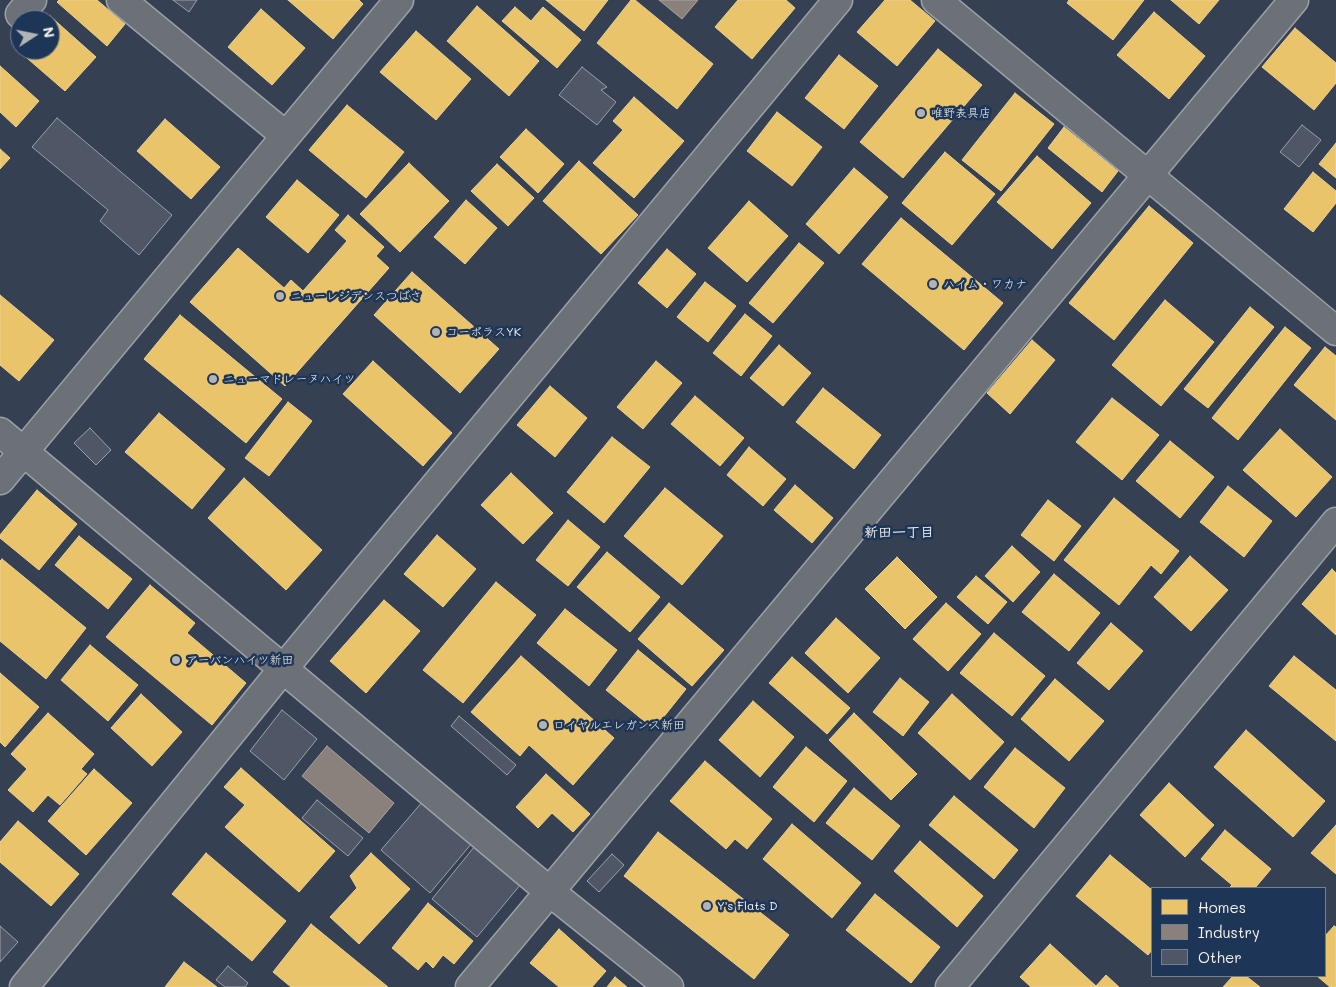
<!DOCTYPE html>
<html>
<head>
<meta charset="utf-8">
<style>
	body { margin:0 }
	#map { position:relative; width:1336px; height:987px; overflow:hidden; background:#354053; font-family:Mali,sans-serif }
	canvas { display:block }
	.legend { position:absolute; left:1151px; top:887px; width:175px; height:90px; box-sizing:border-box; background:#1d3557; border:1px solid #738091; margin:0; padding:6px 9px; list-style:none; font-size:15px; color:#f4f1e8 }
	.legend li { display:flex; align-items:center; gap:10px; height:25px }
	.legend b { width:25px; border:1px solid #738091 }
	.north { position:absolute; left:10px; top:10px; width:50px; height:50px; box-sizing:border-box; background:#1d3557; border:1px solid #738091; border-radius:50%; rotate:79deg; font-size:14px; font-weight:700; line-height:20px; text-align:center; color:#f4f1e8 }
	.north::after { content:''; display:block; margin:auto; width:18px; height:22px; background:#b1b3b4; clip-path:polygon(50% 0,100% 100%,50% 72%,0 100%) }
</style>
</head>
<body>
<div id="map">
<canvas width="1336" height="987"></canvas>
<ul class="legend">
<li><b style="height:14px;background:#e9c46a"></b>Homes</li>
<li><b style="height:14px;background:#8a817c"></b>Industry</li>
<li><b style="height:14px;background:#4f5666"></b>Other</li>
</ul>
<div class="north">N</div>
</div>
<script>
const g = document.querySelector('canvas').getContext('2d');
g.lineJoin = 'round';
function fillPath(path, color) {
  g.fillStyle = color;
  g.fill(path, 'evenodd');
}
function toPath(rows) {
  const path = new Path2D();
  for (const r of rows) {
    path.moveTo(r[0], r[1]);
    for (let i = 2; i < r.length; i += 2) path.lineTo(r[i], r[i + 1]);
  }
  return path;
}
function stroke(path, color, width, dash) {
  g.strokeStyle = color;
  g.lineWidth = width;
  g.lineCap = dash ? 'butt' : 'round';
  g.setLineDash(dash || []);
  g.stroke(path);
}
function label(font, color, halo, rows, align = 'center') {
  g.font = font + ' Mali,"Klee One",sans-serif';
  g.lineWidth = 5;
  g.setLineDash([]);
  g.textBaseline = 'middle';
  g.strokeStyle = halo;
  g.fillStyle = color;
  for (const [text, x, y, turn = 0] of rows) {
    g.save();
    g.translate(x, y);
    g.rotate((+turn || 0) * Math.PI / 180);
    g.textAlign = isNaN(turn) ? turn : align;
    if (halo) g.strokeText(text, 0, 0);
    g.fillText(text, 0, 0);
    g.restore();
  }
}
const homes = toPath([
	[59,0,97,0,125,24,107,46,57,2,59,0],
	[288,0,359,0,363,4,333,39,288,0],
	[546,0,608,0,584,31,546,0],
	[631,0,635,0,713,64,677,109,597,43,631,0],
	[738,0,786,0,795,8,752,59,715,27,738,0],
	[885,0,910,0,935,21,897,66,857,32,885,0],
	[1069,0,1144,0,1113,40,1067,3,1069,0],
	[1171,0,1219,0,1199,24,1171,0],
	[477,6,539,61,509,96,447,41,477,6],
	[515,7,531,21,543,7,581,40,557,68,502,21,515,7],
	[261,9,305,48,272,85,228,47,261,9],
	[1154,12,1205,56,1169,99,1117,55,1154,12],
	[50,16,96,57,65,91,20,52,21,50,50,50,50,20,47,20,50,16],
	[1295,28,1336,63,1336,83,1314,110,1262,67,1295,28],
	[416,31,471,79,436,120,380,72,416,31],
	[938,49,982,85,903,178,860,142,938,49],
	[839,55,878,86,844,129,805,98,839,55],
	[0,66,39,101,16,127,0,112,0,66],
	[1015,93,1054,124,1001,191,962,160,1015,93],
	[634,97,684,141,634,198,593,163,623,130,613,121,634,97],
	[347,105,404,152,366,198,309,150,347,105],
	[777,112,822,147,792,186,747,151,777,112],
	[165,119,220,167,191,199,137,151,165,119],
	[1064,127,1118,171,1102,192,1048,148,1064,127],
	[526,129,564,164,538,193,500,157,526,129],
	[1336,143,1336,178,1319,164,1336,143],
	[0,149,10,158,0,169,0,149],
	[945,152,995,194,952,245,902,203,945,152],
	[1037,156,1091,203,1052,249,997,202,1037,156],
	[579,161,638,215,601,254,543,201,579,161],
	[409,163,449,201,400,252,360,214,409,163],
	[497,164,534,198,508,226,471,191,497,164],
	[854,168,888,197,839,254,806,224,854,168],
	[1313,172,1336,191,1336,203,1313,232,1284,209,1313,172],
	[297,180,339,215,308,253,266,217,297,180],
	[466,200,497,228,465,264,434,237,466,200],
	[749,201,788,236,747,282,708,248,749,201],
	[1149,206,1193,243,1114,340,1069,303,1149,206],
	[348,215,384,247,376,256,389,268,285,386,190,302,238,248,284,288,291,280,303,291,347,241,335,230,348,215],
	[901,218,1003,303,964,350,862,264,901,218],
	[799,243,824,263,773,323,749,303,799,243],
	[667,249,696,274,667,308,638,283,667,249],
	[412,272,499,349,460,393,374,315,412,272],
	[705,282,736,306,708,342,677,317,705,282],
	[0,295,54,340,19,381,0,365,0,295],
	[1165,300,1214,342,1161,406,1112,365,1165,300],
	[1250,307,1274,327,1208,408,1184,389,1250,307],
	[745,314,772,336,741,376,713,353,745,314],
	[180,315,282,399,246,443,144,359,180,315],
	[1285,327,1311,348,1238,440,1212,418,1285,327],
	[1032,340,1055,360,1010,414,987,393,1032,340],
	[779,345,811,373,783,406,750,378,779,345],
	[1325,347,1336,356,1336,420,1294,385,1325,347],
	[373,361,452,433,423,466,343,394,373,361],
	[656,361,682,383,643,429,617,407,656,361],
	[550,386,587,418,555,457,517,425,550,386],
	[823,388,881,435,854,469,796,422,823,388],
	[695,396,744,438,720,466,671,424,695,396],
	[1112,398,1159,435,1122,480,1076,442,1112,398],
	[288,402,312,421,269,476,245,458,288,402],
	[159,413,225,469,192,509,125,452,159,413],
	[1280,429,1332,477,1296,517,1243,470,1280,429],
	[612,437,650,467,604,523,567,492,612,437],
	[1170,441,1214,477,1180,518,1136,481,1170,441],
	[749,447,786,479,763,506,727,475,749,447],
	[511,473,553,513,523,544,481,505,511,473],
	[244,478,322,550,286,590,208,518,244,478],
	[795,485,833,518,812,543,774,510,795,485],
	[1228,486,1272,521,1244,557,1200,522,1228,486],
	[665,488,723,536,682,585,624,536,665,488],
	[37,490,77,524,39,570,0,538,0,535,37,490],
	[1114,498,1179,551,1161,574,1151,565,1119,605,1064,560,1114,498],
	[1048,500,1081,526,1054,561,1021,535,1048,500],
	[568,520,600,547,568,586,536,560,568,520],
	[437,535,476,569,443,607,404,574,437,535],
	[79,536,132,579,108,609,55,565,79,536],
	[1012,546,1040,572,1013,602,985,576,1012,546],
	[607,552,660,597,630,632,577,587,607,552],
	[1190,556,1228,590,1191,631,1154,597,1190,556],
	[897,557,937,597,905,629,865,589,897,557],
	[2,559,86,628,46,679,0,641,0,561,2,559],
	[1332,569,1336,573,1336,635,1302,604,1332,569],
	[1054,574,1100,613,1069,651,1022,612,1054,574],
	[976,576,1007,602,988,624,957,597,976,576],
	[496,582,536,615,463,703,423,670,496,582],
	[150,585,195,623,187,633,246,683,212,725,106,637,150,585],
	[384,600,420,631,366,693,330,661,384,600],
	[669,603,724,650,692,686,638,639,669,603],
	[946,603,981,634,948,671,913,639,946,603],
	[565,609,617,650,589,686,537,643,565,609],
	[836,618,880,658,848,693,805,653,836,618],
	[1111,623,1143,651,1109,690,1077,663,1111,623],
	[994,633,1045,676,1012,716,960,673,994,633],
	[90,645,138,685,108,721,61,680,90,645],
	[638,650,686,689,654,729,606,690,638,650],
	[521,656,614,738,573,785,529,745,520,756,471,712,521,656],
	[1294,656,1336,690,1336,741,1269,686,1294,656],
	[792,657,850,708,827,734,769,683,792,657],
	[0,673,39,707,5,747,0,742,0,673],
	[900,678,929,702,903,736,873,712,900,678],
	[1055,679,1104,721,1069,761,1021,719,1055,679],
	[141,694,182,732,152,766,111,728,141,694],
	[952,694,1004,742,970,780,918,733,952,694],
	[753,701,794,737,760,777,719,740,753,701],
	[48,713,94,754,81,769,87,774,60,805,48,795,33,812,8,790,27,769,11,754,48,713],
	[854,713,917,774,891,800,829,740,854,713],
	[1246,730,1325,801,1293,837,1214,767,1246,730],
	[806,747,847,781,814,822,773,787,806,747],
	[1015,748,1065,788,1034,828,984,787,1015,748],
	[705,761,772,819,747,849,735,839,726,849,670,801,705,761],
	[241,768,335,851,299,892,225,827,245,805,224,787,241,768],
	[94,769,132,803,86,855,48,821,94,769],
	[546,774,590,814,573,832,552,813,538,828,516,807,546,774],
	[1169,783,1214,825,1185,857,1140,815,1169,783],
	[854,788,900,826,872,860,826,823,854,788],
	[954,796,1018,850,994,879,929,825,954,796],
	[18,821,79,874,51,906,0,862,0,842,18,821],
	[792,824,861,883,832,918,763,859,792,824],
	[1336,825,1336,874,1311,853,1336,825],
	[1225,830,1271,869,1255,888,1229,888,1232,885,1201,859,1225,830],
	[658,832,789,935,754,979,624,876,658,832],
	[920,841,983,896,957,927,894,871,920,841],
	[206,853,286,921,252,961,172,894,206,853],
	[371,853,410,889,359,944,330,917,357,888,350,876,371,853],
	[1110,855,1152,890,1152,950,1148,955,1076,896,1110,855],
	[875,894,940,947,911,983,846,930,875,894],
	[428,903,473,941,454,964,443,955,433,968,426,961,418,970,392,948,428,903],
	[311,924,388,987,291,987,273,972,311,924],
	[1334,926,1336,927,1336,987,1330,987,1317,976,1325,976,1325,936,1334,926],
	[559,929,606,971,592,987,559,987,530,963,559,929],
	[1050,944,1096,986,1106,975,1119,987,1031,987,1020,977,1050,944],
	[184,962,217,987,165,987,184,962],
	[1233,976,1246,976,1260,987,1223,987,1233,976],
	[615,977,627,987,607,987,615,977]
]);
fillPath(homes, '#e9c46a');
stroke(homes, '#ecd290', 1);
const industry = toPath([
	[659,0,698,0,682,19,659,0],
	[327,746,394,803,369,833,302,776,327,746]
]);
fillPath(industry, '#8a817c');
stroke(industry, '#aaa39c', 1);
const building = toPath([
	[173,0,197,0,189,12,173,0],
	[582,67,607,87,601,90,616,102,597,125,559,95,582,67],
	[57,118,172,215,139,255,100,221,108,210,32,147,57,118],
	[1302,125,1321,140,1299,167,1280,152,1302,125],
	[90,428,111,450,96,465,74,443,90,428],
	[282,710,317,739,284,780,250,751,282,710],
	[459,716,516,765,507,775,451,726,459,716],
	[317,800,363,838,348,856,302,818,317,800],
	[423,801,472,843,430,893,381,850,423,801],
	[475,846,521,884,477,937,432,899,475,846],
	[612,854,624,865,599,892,587,881,612,854],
	[0,926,18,942,0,962,0,926],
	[228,966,248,983,245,987,225,987,216,980,228,966]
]);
fillPath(building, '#4f5666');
stroke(building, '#9ca0a7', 1);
const minor = toPath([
	[121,0,286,136],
	[20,14,32,0],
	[0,432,549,891,669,987],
	[0,480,399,0],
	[24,987,283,669,838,0],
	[470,987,1294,0]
]);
const tertiary = toPath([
	[936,0,1336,331],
	[950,987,1336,522]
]);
stroke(minor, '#9ca0a7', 31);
stroke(tertiary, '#9ca0a7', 31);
stroke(minor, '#6c7077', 28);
stroke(tertiary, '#6c7077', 28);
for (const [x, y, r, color] of [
	[921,113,5,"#b1b3b4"],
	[933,284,5,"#b1b3b4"],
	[280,296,5,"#b1b3b4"],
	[436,332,5,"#b1b3b4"],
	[213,379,5,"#b1b3b4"],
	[176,660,5,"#b1b3b4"],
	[543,725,5,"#b1b3b4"],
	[707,906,5,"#b1b3b4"]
]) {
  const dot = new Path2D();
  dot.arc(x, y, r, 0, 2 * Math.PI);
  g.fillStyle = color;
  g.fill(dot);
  stroke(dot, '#1d3557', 2);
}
label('12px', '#f4f1e8', '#1d3557', [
	["唯野表具店",931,113],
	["ハイム・ワカナ",943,284],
	["ニューレジデンスつばさ",290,296],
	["コーポラスYK",446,332],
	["ニューマドレーヌハイツ",223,379],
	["アーバンハイツ新田",186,660],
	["ロイヤルエレガンス新田",553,725],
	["Y's Flats D",717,906]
], 'left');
label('bold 14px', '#f4f1e8', '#1d3557', [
	["新田一丁目",899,533]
]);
</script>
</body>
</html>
